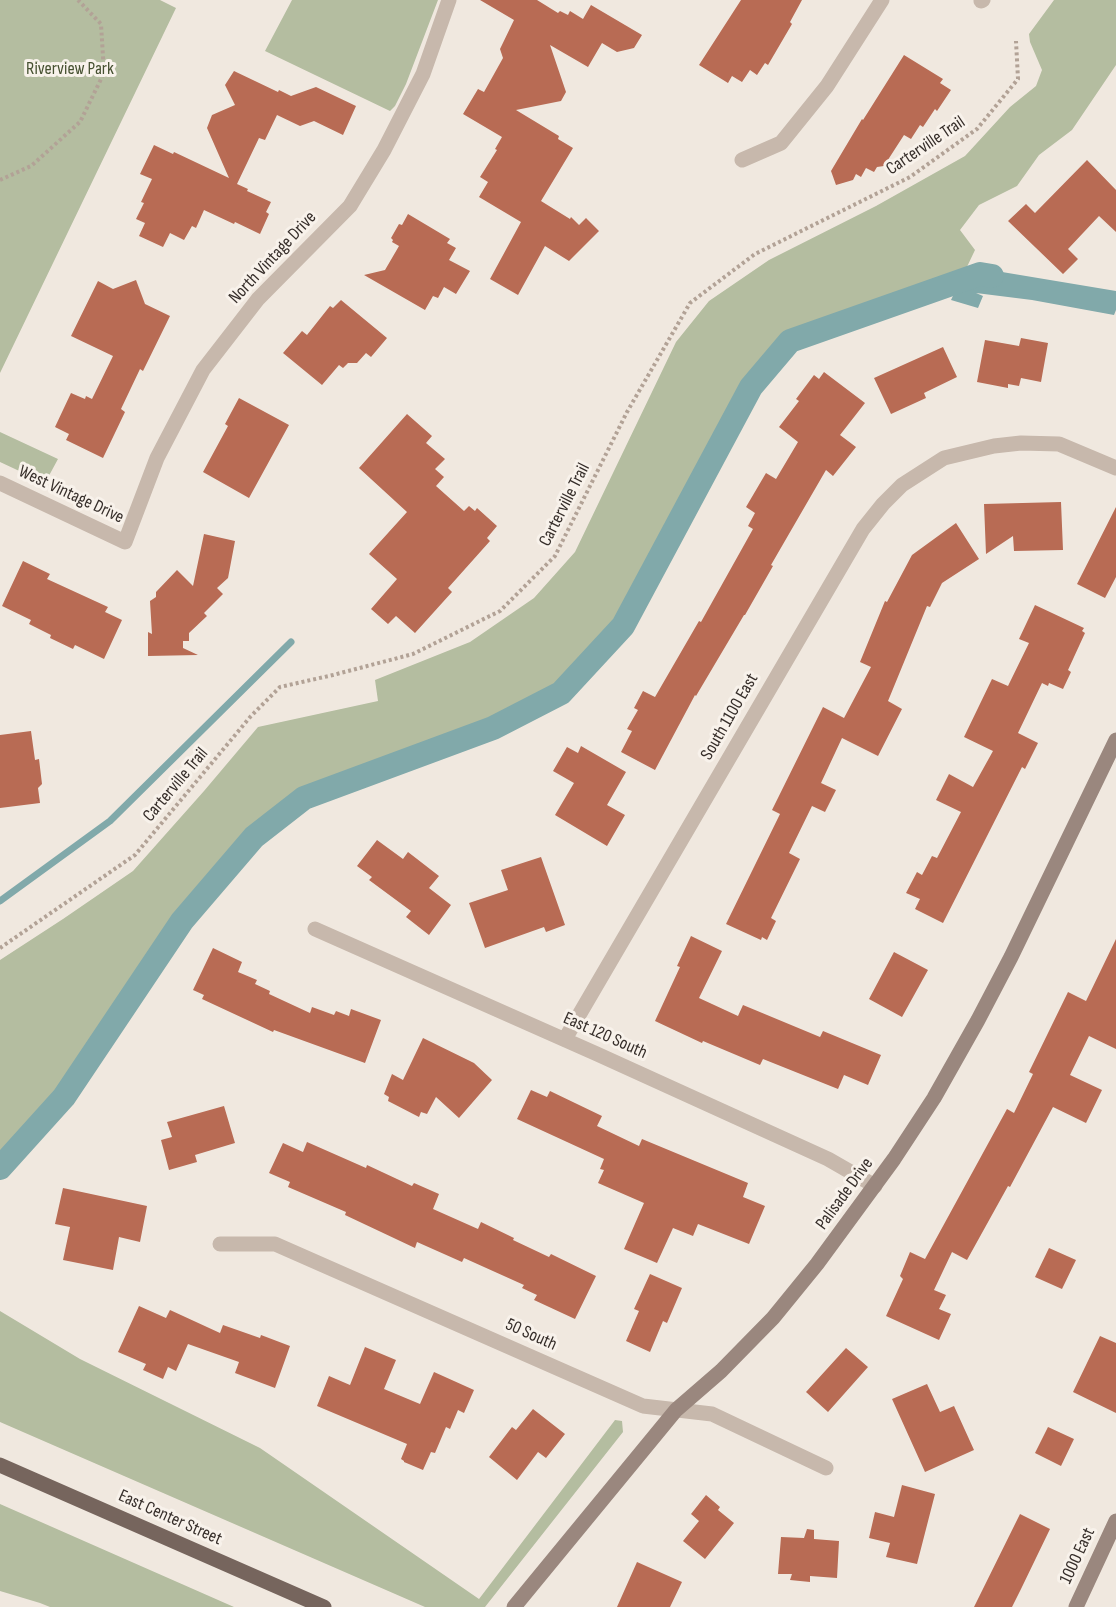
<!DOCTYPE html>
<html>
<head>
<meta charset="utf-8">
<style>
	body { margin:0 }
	canvas { display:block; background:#f0e8df }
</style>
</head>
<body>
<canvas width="1116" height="1607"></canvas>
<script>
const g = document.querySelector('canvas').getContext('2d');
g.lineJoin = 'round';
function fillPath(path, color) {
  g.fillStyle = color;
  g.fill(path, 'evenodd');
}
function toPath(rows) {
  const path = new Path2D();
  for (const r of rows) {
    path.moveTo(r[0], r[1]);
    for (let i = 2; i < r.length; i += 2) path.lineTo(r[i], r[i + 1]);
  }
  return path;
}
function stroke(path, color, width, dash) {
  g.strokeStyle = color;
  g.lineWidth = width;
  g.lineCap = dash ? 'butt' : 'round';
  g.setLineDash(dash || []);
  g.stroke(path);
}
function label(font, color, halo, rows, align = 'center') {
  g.font = font + ' "Sofia Sans Condensed",sans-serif';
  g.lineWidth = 6;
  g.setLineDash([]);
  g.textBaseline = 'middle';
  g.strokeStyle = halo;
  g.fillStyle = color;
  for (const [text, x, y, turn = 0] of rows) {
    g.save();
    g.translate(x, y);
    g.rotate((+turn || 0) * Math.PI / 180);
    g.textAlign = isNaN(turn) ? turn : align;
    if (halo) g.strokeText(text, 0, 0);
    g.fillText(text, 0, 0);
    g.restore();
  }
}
fillPath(toPath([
	[0,0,160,0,176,8,0,373],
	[292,0,438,0,406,84,395,106,390,111,265,51],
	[1054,0,1116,0,1116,65,1072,130,1039,155,1017,186,979,205,960,230,975,250,965,271,808,327,762,362,618,620,562,682,517,710,405,755,298,794,232,854,132,984,60,1094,0,1155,0,960,63,919,133,871,204,791,258,727,378,701,375,680,470,642,534,598,575,552,676,342,709,301,769,260,876,206,965,156,1010,107,1036,86,1042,70,1030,42,1029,34],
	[0,432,58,459,45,483,0,462],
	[0,1311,80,1359,260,1448,479,1599,615,1420,622,1421,623,1432,485,1607,425,1607,0,1422],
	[0,1504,234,1607,50,1607,40,1603,0,1591]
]), '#b4bda0');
fillPath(toPath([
	[977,270,990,270,1116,291,1116,310,1114,315,1032,300,976,293,983,296,978,308,951,300,965,271]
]), '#81a9aa');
stroke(toPath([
	[0,901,110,821,291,642]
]), '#81a9aa', 7);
stroke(toPath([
	[0,1168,64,1097,182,921,254,837,304,798,493,728,561,693,623,626,751,387,790,341,980,274,992,276]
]), '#81a9aa', 24);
fillPath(toPath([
	[480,0,537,0,558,13,560,11,568,15,570,11,583,19,591,5,642,35,634,48,617,52,602,43,588,67,550,45,566,92,561,101,516,110,559,136,558,139,573,148,541,201,570,219,571,217,579,225,586,218,599,231,569,261,545,246,518,295,490,279,521,222,479,197,488,182,480,177,497,150,495,149,502,137,463,114,478,89,484,92,503,58,500,49,514,20],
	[741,0,802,0,790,22,792,24,768,65,765,63,757,75,750,70,742,82,732,76,728,83,699,65],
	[904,55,943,79,940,83,951,90,937,111,935,109,923,127,920,125,911,139,904,135,884,166,877,167,874,172,866,168,861,177,856,174,853,180,836,185,831,171,862,119,863,120],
	[234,71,278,92,279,90,291,96,316,87,356,106,343,135,314,121,300,126,277,115,265,140,259,138,237,184,248,189,247,191,271,202,266,212,269,214,260,234,235,222,234,224,204,210,196,228,192,226,184,240,170,233,163,247,139,236,145,223,136,219,144,203,141,202,152,179,140,174,154,145,173,154,174,152,229,178,207,128,212,115,235,105,225,85],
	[1087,160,1116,190,1116,232,1099,216,1068,249,1078,259,1063,274,1008,221,1026,204,1035,213],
	[408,214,450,239,447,243,456,248,449,260,470,271,456,294,444,287,438,298,433,296,425,310,364,275,385,270,399,246,392,242,393,240,391,238,399,224,402,225],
	[136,280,145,304,170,316,143,371,140,369,121,409,125,412,103,458,66,440,69,434,55,427,71,393,85,399,86,396,92,399,113,356,71,336,98,281,113,289],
	[341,300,387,338,371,357,366,353,357,363,348,363,343,368,339,365,322,385,283,353,302,331,307,335,330,306,333,308],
	[1021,338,1048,343,1041,382,1021,378,1019,386,1008,384,1008,388,977,382,985,340,1019,346],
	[943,347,957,377,924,393,926,398,891,414,874,378],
	[824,372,865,403,840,435,856,447,833,476,826,470,771,565,773,566,745,615,744,615,696,696,695,695,655,770,621,752,632,731,627,729,638,710,634,708,643,691,655,697,699,621,701,622,753,529,748,526,755,513,746,507,766,473,776,479,798,442,779,427,799,401,796,399,814,375,819,379],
	[239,398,289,425,249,498,203,472,228,426,225,424],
	[407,414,432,436,426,443,445,459,435,469,444,477,436,486,464,511,469,506,475,511,477,508,497,526,487,538,490,541,448,588,452,592,415,633,396,616,388,624,371,609,397,579,369,554,407,512,359,468],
	[1061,502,1063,550,1014,551,1013,536,986,554,984,504],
	[1116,507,1116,577,1105,598,1077,584],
	[956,523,979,559,942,583,930,607,927,606,888,701,902,709,878,756,842,738,821,783,836,790,825,812,812,806,789,853,800,859,771,918,776,921,767,940,762,937,761,940,726,924,780,814,772,810,823,707,844,718,871,667,860,662,885,601,887,602,912,555],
	[204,534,235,541,228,578,217,588,223,594,204,613,207,616,189,633,189,641,183,641,183,648,198,655,148,656,148,632,152,634,150,601,156,597,156,592,177,570,193,586],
	[23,561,50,574,47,579,108,607,105,612,122,620,104,659,75,645,73,649,50,638,51,635,29,624,31,620,2,606],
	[1035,605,1084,628,1082,631,1085,633,1068,670,1071,672,1063,689,1049,683,1048,686,1042,683,1018,733,1038,743,1025,769,1022,767,943,923,915,909,920,899,906,893,917,872,922,875,932,856,937,858,961,812,936,800,949,774,973,787,993,751,964,737,992,679,1008,686,1029,643,1019,639],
	[31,731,35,760,39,759,42,784,38,788,40,803,0,808,0,735],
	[581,746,626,772,607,805,625,815,607,846,555,815,574,783,553,771,567,747,578,753],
	[377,840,403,859,408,852,439,876,429,888,451,905,429,935,406,917,411,911,369,880,372,877,357,866],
	[541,857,565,925,546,932,544,927,485,948,469,903,508,890,501,870],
	[691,936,722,951,699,998,738,1016,743,1005,820,1037,823,1031,881,1055,868,1085,844,1075,838,1089,763,1059,760,1065,703,1041,702,1043,655,1021,680,967,677,966],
	[1116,939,1116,1049,1089,1036,1070,1075,1102,1090,1086,1123,1053,1107,1010,1187,1008,1186,967,1260,952,1252,934,1290,946,1295,939,1309,951,1314,939,1340,886,1316,903,1279,900,1276,910,1252,925,1259,1007,1109,1014,1113,1033,1074,1029,1072,1068,992,1086,1001],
	[213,948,242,962,238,972,257,980,255,984,270,991,269,994,310,1013,312,1007,334,1015,336,1011,349,1016,351,1009,381,1020,365,1063,274,1030,273,1032,202,999,204,995,193,990],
	[894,952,928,970,902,1017,869,999],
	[423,1038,474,1063,492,1080,459,1118,436,1097,427,1114,421,1112,419,1117,388,1101,389,1097,384,1094,392,1074,403,1080],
	[531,1090,547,1097,550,1091,602,1116,597,1126,639,1146,642,1139,748,1183,743,1197,765,1206,749,1244,698,1224,693,1236,673,1228,657,1263,624,1249,644,1203,598,1183,604,1170,600,1169,604,1159,517,1119],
	[224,1106,235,1143,195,1155,197,1162,169,1170,161,1140,172,1137,167,1122],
	[307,1142,366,1168,367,1165,412,1186,414,1183,439,1194,433,1209,478,1229,481,1222,514,1238,513,1240,549,1257,551,1254,596,1276,575,1319,534,1300,537,1295,522,1288,524,1285,464,1258,462,1262,417,1242,415,1248,345,1215,346,1212,288,1187,290,1182,269,1173,283,1143,303,1152],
	[63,1188,147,1206,140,1242,119,1237,113,1270,63,1260,70,1227,55,1224],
	[1049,1248,1076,1260,1062,1289,1035,1277],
	[650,1274,682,1288,667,1323,663,1321,650,1352,626,1341,639,1311,634,1309],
	[139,1306,166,1318,170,1310,220,1333,223,1325,260,1338,261,1335,290,1346,275,1388,235,1373,239,1362,188,1344,176,1371,168,1367,163,1379,143,1370,146,1364,118,1352],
	[1100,1336,1116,1343,1116,1413,1073,1392],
	[365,1347,396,1360,384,1389,420,1404,434,1372,474,1390,464,1413,458,1410,450,1429,446,1427,435,1453,431,1452,423,1470,404,1462,404,1461,401,1459,407,1444,317,1406,329,1376,350,1385],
	[846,1348,868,1367,828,1412,806,1392],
	[927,1384,940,1412,954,1406,974,1450,925,1472,892,1399],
	[533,1409,565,1434,546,1458,538,1452,517,1480,489,1457,512,1427,516,1430],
	[1048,1427,1074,1439,1061,1466,1035,1453],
	[902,1485,935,1494,917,1564,886,1557,890,1543,869,1538,875,1512,894,1517],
	[706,1495,720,1507,718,1510,734,1523,705,1559,683,1541,699,1521,691,1514],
	[1020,1514,1050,1529,1021,1589,1012,1607,974,1607],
	[807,1529,814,1530,814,1539,839,1541,837,1578,810,1576,810,1582,790,1580,792,1574,778,1574,781,1537,804,1538],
	[637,1562,682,1582,670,1607,617,1607]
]), '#b86b54');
stroke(toPath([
	[0,180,31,166,80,122,104,73,101,24,78,0],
	[0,948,135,855,251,716,280,687,333,675,413,654,500,611,555,556,627,412,690,303,755,254,910,177,977,129,1018,79,1016,41]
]), '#b2a296', 4, [3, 3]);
stroke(toPath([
	[981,1,983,0],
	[742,160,781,143,827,86,882,0],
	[0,483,125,542,157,458,203,370,258,299,350,206,384,150,423,74,449,0],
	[315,929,597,1054,828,1159,875,1186],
	[565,1039,863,529,883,504,902,485,944,458,994,446,1021,443,1059,444,1116,468],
	[220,1244,275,1244,643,1406,712,1414,826,1468]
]), '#c7b8ac', 15);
stroke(toPath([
	[514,1607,676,1410,721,1371,773,1318,817,1264,894,1159,934,1098,978,1020,1011,957,1116,740],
	[1076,1607,1116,1521]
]), '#9a877e', 15);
stroke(toPath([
	[0,1465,324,1607]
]), '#76655d', 15);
label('18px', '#465131', '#f8f2eb', [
	["Riverview Park",70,69]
]);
label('18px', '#362e2a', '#f8f2eb', [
	["Carterville Trail",926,146,-34],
	["North Vintage Drive",273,258,-47],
	["West Vintage Drive",71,495,25],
	["Carterville Trail",565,505,-63],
	["South 1100 East",730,717,-60],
	["Carterville Trail",176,785,-50],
	["East 120 South",605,1036,24],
	["Palisade Drive",845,1194,-54],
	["50 South",531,1335,24],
	["East Center Street",170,1518,24],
	["1000 East",1078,1556,-65]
]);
</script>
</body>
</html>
